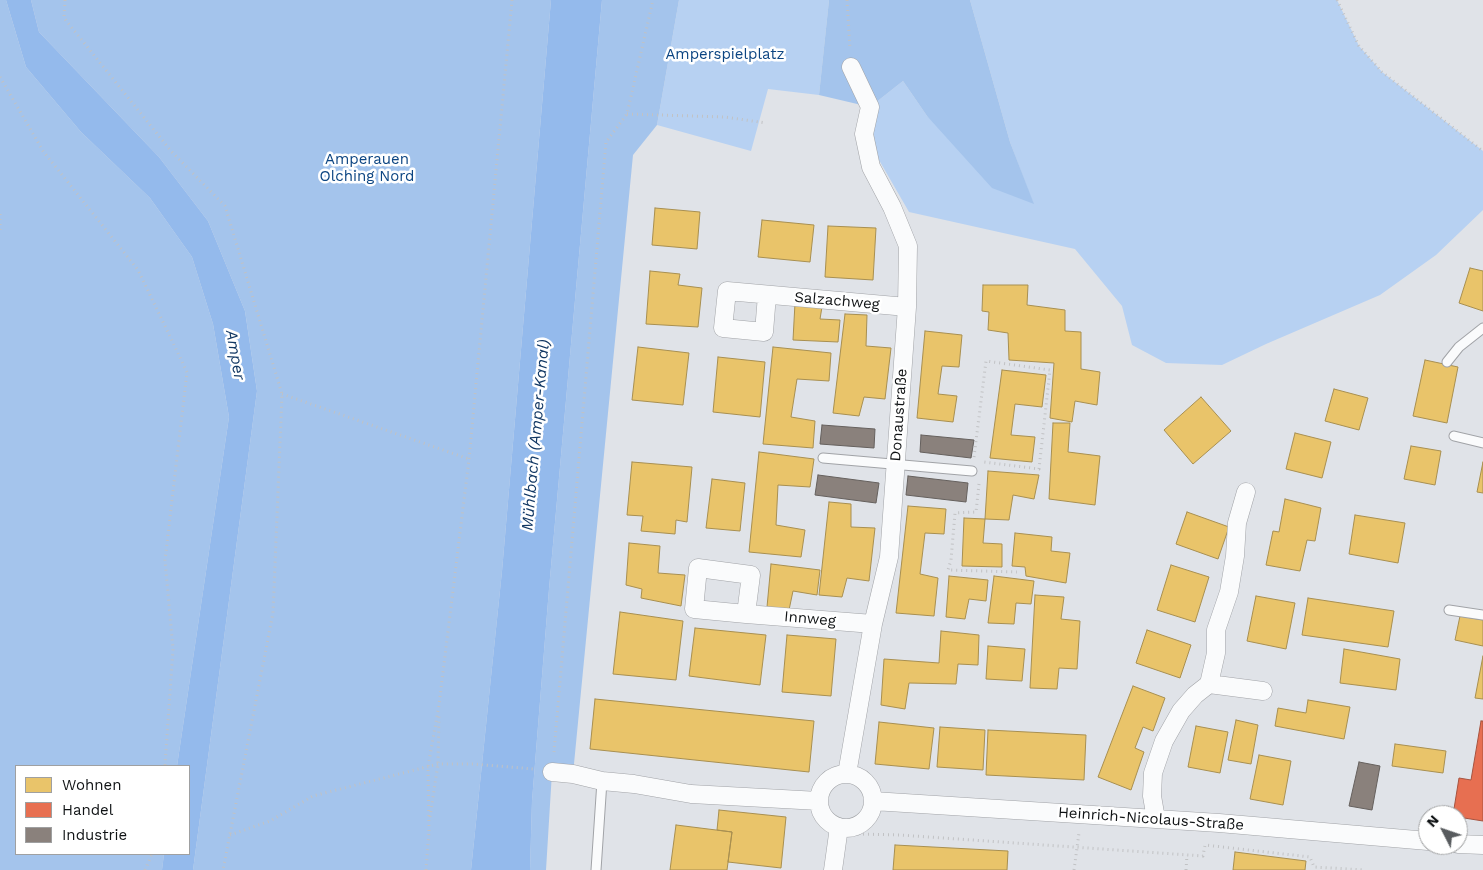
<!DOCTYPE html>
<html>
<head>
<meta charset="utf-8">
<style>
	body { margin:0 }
	#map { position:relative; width:1483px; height:870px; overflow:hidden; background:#e0e3e8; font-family:"Work Sans",sans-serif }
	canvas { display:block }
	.legend { position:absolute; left:15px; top:765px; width:175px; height:90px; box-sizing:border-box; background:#fff; border:1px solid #9fa0a1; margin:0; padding:6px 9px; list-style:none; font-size:15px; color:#0f1214 }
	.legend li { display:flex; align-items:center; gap:10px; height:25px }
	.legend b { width:25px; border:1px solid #9fa0a1 }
	.north { position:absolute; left:1418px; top:805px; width:50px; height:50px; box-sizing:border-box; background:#fff; border:1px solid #9fa0a1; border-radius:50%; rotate:311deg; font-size:14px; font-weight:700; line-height:20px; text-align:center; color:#0f1214 }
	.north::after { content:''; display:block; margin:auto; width:18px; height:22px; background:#585b5e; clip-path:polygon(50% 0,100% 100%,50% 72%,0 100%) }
</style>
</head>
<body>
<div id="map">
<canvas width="1483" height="870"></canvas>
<ul class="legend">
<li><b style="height:14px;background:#e9c46a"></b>Wohnen</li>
<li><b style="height:14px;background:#e76f51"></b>Handel</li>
<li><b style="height:14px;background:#8a817c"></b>Industrie</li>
</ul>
<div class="north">N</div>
</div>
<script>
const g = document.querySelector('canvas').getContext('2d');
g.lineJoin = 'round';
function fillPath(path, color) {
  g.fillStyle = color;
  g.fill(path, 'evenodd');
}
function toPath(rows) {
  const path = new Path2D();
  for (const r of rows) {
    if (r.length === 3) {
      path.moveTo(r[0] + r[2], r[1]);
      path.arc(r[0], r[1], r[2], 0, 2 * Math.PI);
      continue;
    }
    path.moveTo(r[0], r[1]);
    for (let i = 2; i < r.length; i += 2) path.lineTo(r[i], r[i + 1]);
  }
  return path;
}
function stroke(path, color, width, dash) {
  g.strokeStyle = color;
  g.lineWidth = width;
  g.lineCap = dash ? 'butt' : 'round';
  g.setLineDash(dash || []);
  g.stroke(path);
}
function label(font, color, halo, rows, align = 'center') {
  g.font = font + ' "Work Sans",sans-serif';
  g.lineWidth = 5;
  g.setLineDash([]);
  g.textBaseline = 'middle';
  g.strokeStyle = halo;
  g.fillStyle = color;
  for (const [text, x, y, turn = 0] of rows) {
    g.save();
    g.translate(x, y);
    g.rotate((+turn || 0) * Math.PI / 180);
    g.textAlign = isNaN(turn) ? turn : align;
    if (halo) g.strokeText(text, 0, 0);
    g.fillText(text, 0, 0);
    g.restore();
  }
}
fillPath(toPath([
	[679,0,829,0,819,95,768,89,751,151,657,125],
	[970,0,1337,0,1359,46,1382,72,1483,151,1483,210,1436,255,1380,295,1266,344,1222,365,1166,363,1132,345,1122,306,1075,249,909,212,864,134,870,107,903,81,927,116,1033,203,1010,142]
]), '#b7d1f2');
fillPath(toPath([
	[0,0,6,0,26,67,81,132,150,198,192,257,213,324,229,417,177,766,16,766,16,854,164,854,162,870,0,870],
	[31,0,551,0,502,571,471,870,193,870,257,391,245,311,208,221,159,157,39,32],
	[602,0,679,0,657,125,633,155,573,774,552,772,546,870,530,870,532,801,549,589],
	[829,0,970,0,1010,142,1034,204,992,188,927,116,903,81,870,107,819,95]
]), '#a4c4ec');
fillPath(toPath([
	[6,0,31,0,39,32,159,157,208,221,245,311,257,391,193,870,162,870,164,854,189,854,189,766,177,766,229,417,213,324,192,257,150,198,81,132,26,67],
	[551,0,602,0,549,589,532,801,530,870,471,870,502,571]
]), '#94baec');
const homes = toPath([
	[655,208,700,212,697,249,652,245,655,208],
	[762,220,814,225,810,262,758,257,762,220],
	[828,226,876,228,873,280,825,277,828,226],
	[1470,268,1483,271,1483,311,1459,303,1470,268],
	[650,271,680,274,678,285,702,288,698,327,646,324,650,271],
	[983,285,1028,285,1027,305,1065,310,1065,331,1081,332,1081,369,1100,372,1097,405,1075,401,1072,422,1050,418,1054,363,1009,360,1008,333,988,330,989,312,982,311,983,285],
	[795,303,822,307,820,319,840,320,838,342,793,340,795,303],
	[845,314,867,315,866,346,891,348,885,399,864,397,859,416,833,413,845,314],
	[925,331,962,335,959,367,942,366,938,394,957,396,953,422,917,418,925,331],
	[638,347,689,353,683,405,632,400,638,347],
	[773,347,831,353,829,381,797,379,791,417,815,421,813,448,763,444,773,347],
	[718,357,765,362,760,417,713,412,718,357],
	[1425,360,1458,367,1447,423,1413,416,1425,360],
	[1002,370,1046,375,1042,407,1015,404,1011,435,1035,437,1032,462,990,458,1002,370],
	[1334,389,1368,398,1359,430,1325,421,1334,389],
	[1201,397,1231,431,1193,464,1164,430,1201,397],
	[1053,423,1070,423,1068,452,1100,456,1095,505,1049,499,1053,423],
	[1295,433,1331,442,1322,478,1286,469,1295,433],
	[1411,446,1441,451,1435,485,1404,479,1411,446],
	[759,452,814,459,810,487,778,485,776,525,805,530,801,557,749,552,759,452],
	[632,462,692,467,687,522,676,520,675,534,641,531,643,516,627,515,632,462],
	[1483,462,1483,493,1477,492,1483,462],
	[988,471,1039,475,1034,499,1013,495,1009,520,985,519,988,471],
	[712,479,745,483,740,531,706,528,712,479],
	[1285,499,1321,508,1315,541,1307,540,1300,571,1266,565,1273,531,1279,532,1285,499],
	[829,502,851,504,851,527,875,528,869,581,847,578,842,597,819,595,829,502],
	[908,506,946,509,944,534,925,533,920,574,938,578,934,616,896,613,908,506],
	[1187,512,1229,527,1218,559,1176,544,1187,512],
	[1355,515,1405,523,1398,563,1349,554,1355,515],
	[964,518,985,519,983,543,1002,544,1002,567,962,566,964,518],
	[1015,533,1052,537,1051,551,1070,553,1066,583,1026,576,1025,567,1012,566,1015,533],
	[629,543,660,546,658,573,685,575,681,606,641,598,642,589,626,585,629,543],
	[771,564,820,570,817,595,793,591,789,610,767,607,771,564],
	[1171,565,1209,577,1195,622,1157,610,1171,565],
	[949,576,988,580,986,601,969,599,965,619,946,617,949,576],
	[994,576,1034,581,1031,604,1016,603,1014,624,988,623,994,576],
	[1035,595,1064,597,1061,619,1080,621,1077,669,1059,668,1057,689,1030,688,1035,595],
	[1256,596,1295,603,1286,649,1247,641,1256,596],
	[1308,598,1394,611,1388,647,1302,635,1308,598],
	[620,612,683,621,676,680,613,674,620,612],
	[1460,616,1483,620,1483,646,1455,640,1460,616],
	[695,628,766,635,760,685,689,676,695,628],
	[1147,630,1191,645,1180,678,1136,663,1147,630],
	[941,631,979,635,978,665,958,664,956,684,909,683,905,709,881,705,884,659,939,663,941,631],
	[787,635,836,639,831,696,782,692,787,635],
	[988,646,1025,649,1022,681,986,679,988,646],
	[1344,649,1400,659,1396,690,1340,683,1344,649],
	[1483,656,1483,699,1475,698,1483,656],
	[1133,686,1165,698,1153,731,1143,727,1135,748,1144,752,1131,790,1098,777,1133,686],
	[595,699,814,721,809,772,590,749,595,699],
	[1308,700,1350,707,1344,739,1275,726,1278,708,1306,713,1308,700],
	[1236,720,1258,725,1251,764,1228,760,1236,720],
	[879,722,934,728,929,769,875,764,879,722],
	[1196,726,1228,732,1220,773,1188,767,1196,726],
	[940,727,985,730,983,770,937,767,940,727],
	[988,730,1086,735,1084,780,986,775,988,730],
	[1395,744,1446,751,1443,773,1392,766,1395,744],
	[1259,755,1291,761,1283,805,1250,799,1259,755],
	[719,810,786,817,781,868,728,862,732,832,717,830,719,810],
	[676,825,732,832,727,870,670,870,676,825],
	[895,845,1008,851,1007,870,893,870,895,845],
	[1235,852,1306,861,1305,870,1233,870,1235,852]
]);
fillPath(homes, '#e9c46a');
stroke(homes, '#a88f50', 1);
const shops = toPath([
	[1481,721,1483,721,1483,821,1458,817,1458,815,1453,815,1459,778,1471,780,1481,721]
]);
fillPath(shops, '#e76f51');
stroke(shops, '#a6533f', 1);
const industry = toPath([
	[822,425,875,429,874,448,820,444,822,425],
	[921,435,974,440,971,458,920,452,921,435],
	[818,475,879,483,876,503,815,495,818,475],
	[908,476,968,483,966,502,906,495,908,476],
	[1359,762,1380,766,1372,810,1349,806,1359,762]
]);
fillPath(industry, '#8a817c');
stroke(industry, '#65605d', 1);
const service = toPath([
	[1447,362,1459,347,1483,328],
	[1454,436,1483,443],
	[823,458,972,471],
	[1449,610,1483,615],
	[596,870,602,781]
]);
const minor = toPath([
	[767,295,764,332,723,328,727,291,907,307],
	[746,614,694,609,698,568,751,575,746,614,873,624],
	[1209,684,1263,691],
	[552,772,573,774,602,781,634,784,691,794,819,801],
	[847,774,873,624,889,557,907,307,908,246,892,207,871,167,864,134,870,107,851,67],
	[846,801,27],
	[873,801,1219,823,1428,841],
	[1156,819,1152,796,1153,773,1164,741,1181,711,1195,695,1209,684,1216,653,1216,630,1229,592,1235,556,1237,523,1246,492],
	[1458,844,1483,845],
	[833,870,839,827]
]);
stroke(service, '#a1a3a7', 11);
stroke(minor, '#a1a3a7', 19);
stroke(toPath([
	[65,0,64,18,171,151,225,206,282,394,273,613,223,870],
	[847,0,850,49],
	[1337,0,1359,46,1382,72,1483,151],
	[0,77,43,151,138,270,187,372,165,560,173,649,165,766],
	[627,114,725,117,766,123],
	[0,214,0,232],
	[282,394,469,459],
	[974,457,986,361,1050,370,1039,469,984,462],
	[979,484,976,512,955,513,951,560,948,570,1017,572],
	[554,752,606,142,627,114,653,0],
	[430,817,438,764,439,714],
	[429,831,428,767,439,705,469,459,512,0],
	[858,834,900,835,1203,856,1205,845,1310,857,1314,867,1365,870],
	[230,835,270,821,313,796,438,764,473,764,534,769],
	[145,870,152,854],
	[426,870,429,831],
	[1074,870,1079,833],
	[1186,870,1187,855]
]), '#c1c2c4', 3, [1, 4]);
stroke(service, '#fafbfc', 9);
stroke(minor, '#fafbfc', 18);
label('15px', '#0c4582', '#fff', [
	["Amperspielplatz",725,55],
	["Amperauen",367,160],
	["Olching Nord",367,177]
]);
label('15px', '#0f1214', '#fff', [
	["Salzachweg",837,301,5],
	["Donaustraße",899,415,-86],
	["Innweg",810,619,5],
	["Heinrich-Nicolaus-Straße",1151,819,4]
]);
label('italic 16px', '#113763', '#fff', [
	["Amper",235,355,80],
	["Mühlbach (Amper-Kanal)",536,435,-85]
]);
</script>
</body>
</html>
